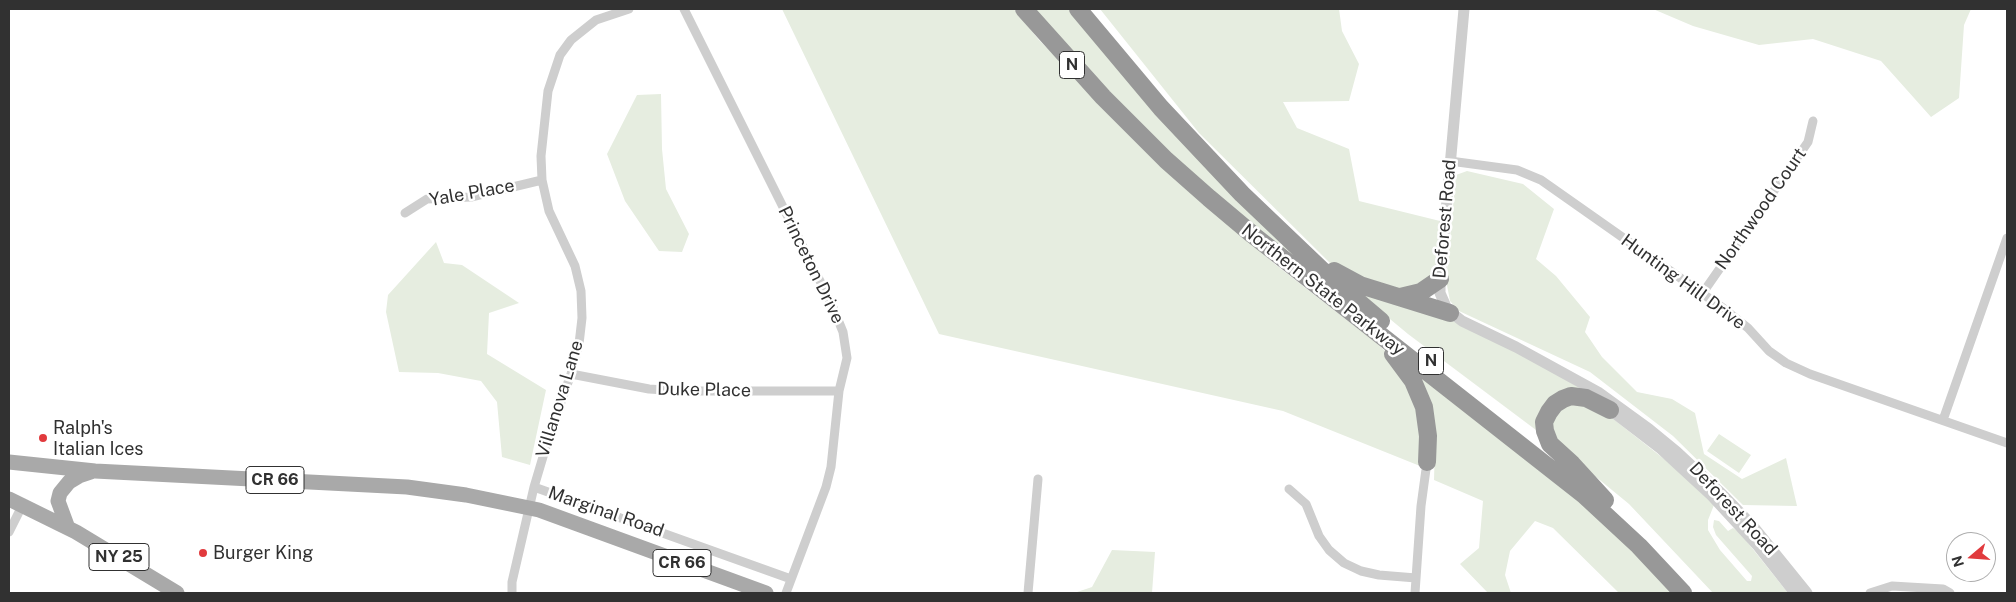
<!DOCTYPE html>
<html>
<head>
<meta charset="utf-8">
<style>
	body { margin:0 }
	#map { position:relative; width:2016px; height:602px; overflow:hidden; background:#fff; font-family:"Public Sans",sans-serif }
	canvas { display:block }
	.frame { position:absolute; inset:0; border:10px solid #313131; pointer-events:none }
	.north { position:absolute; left:1946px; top:532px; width:50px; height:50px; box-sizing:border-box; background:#fff; border:1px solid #adadad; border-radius:50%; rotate:252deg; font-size:14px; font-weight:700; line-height:20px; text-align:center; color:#313131 }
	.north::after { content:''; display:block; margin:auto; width:18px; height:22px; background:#e13a3d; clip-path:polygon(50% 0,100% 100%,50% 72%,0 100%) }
</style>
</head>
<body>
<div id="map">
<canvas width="2016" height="602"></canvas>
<div class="frame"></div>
<div class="north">N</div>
</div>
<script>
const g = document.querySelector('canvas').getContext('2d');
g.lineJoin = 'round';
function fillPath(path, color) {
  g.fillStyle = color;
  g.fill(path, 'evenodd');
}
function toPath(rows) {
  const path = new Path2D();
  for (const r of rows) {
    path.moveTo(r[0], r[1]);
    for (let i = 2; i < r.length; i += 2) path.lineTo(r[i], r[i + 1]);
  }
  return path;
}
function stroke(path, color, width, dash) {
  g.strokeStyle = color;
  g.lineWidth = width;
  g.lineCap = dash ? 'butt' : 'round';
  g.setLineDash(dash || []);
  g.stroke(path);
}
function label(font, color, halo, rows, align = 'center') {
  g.font = font + ' "Public Sans",sans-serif';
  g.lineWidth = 5;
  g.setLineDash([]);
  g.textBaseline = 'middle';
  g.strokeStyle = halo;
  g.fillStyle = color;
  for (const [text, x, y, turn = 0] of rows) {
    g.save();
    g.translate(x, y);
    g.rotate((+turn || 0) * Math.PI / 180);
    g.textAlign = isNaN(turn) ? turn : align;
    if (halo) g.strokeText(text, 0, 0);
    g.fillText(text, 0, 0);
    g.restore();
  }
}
fillPath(toPath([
	[782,9,1014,9,1039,40,1205,205,1276,265,1375,342,1400,364,1423,427,1420,466,1283,411,939,334],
	[1034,9,1075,9,1320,277,1267,237,1160,145,1044,22],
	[1100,9,1339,9,1342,31,1359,64,1349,101,1283,102,1297,128,1349,149,1359,201,1440,221,1435,275,1401,292,1332,265,1199,133],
	[1653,9,1971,9,1964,25,1959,98,1931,117,1881,61,1813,39,1759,45,1693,26],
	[661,94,662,149,666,189,689,234,682,252,659,251,625,201,607,154,637,95],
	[1467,171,1523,184,1554,209,1536,259,1556,276,1590,317,1585,332,1602,357,1637,392,1672,399,1695,413,1704,454,1742,479,1786,458,1797,506,1743,505,1673,436,1590,372,1459,311,1450,301,1446,280,1456,175],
	[436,242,444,263,462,265,519,303,489,313,487,354,546,390,530,465,502,457,497,402,481,381,438,373,399,372,386,312,388,295],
	[1358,287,1462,324,1511,348,1580,388,1565,393,1540,433,1408,334,1355,290],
	[1417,372,1549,471,1678,593,1619,593,1553,528,1535,521,1510,551,1505,575,1511,593,1488,593,1460,564,1479,548,1483,501,1434,480,1435,445],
	[1593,403,1678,470,1714,505,1708,520,1708,530,1720,550,1747,581,1751,581,1752,576,1716,535,1713,527,1714,520,1719,521,1728,531,1733,528,1740,533,1788,593,1713,593,1629,504,1556,444,1551,419,1561,405],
	[1719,434,1751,455,1739,473,1707,451],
	[1112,550,1155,552,1152,593,1074,593,1092,587]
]), '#e6ede0');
stroke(toPath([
	[684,9,832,305,843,332,847,358,839,391,831,467,826,487,786,593],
	[1450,161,1517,170,1541,180,1723,308,1748,328,1769,351,1786,363,1810,374,2007,443],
	[405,213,427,199,471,197,542,180],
	[1702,294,1808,142,1813,121],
	[571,374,649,389,680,391,839,391],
	[1943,420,2007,238],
	[534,487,791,579],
	[1289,489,1306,504,1319,536,1329,550,1344,563,1361,571,1379,575,1416,578],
	[9,532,22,506],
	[512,593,512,582,534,487,551,430,571,374,579,344,582,318,581,291,575,266,549,211,542,180,541,156,548,91,560,55,571,40,596,20,629,9],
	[1028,593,1038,479],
	[1415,593,1421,506,1427,462],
	[1870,593,1892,586,1943,589,1950,593]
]), '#cecece', 9);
stroke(toPath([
	[1464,9,1440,279,1440,293,1447,309,1462,321,1516,347,1598,392,1649,429,1677,452,1722,494,1752,525,1807,593],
	[1605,406,1661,449,1712,496,1758,546,1795,593]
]), '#cecece', 11);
stroke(toPath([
	[9,462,95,471,407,487,466,495,539,510,766,593],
	[9,499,76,532,177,593],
	[68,528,58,501,60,493,69,482,79,476,91,472]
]), '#a9a9a9', 15);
stroke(toPath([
	[1024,9,1103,97,1166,160,1209,198,1253,235,1584,495,1639,546,1683,593],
	[1078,9,1161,108,1242,194,1328,276,1381,321],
	[1334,271,1360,285,1450,313],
	[1400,297,1421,292,1440,279],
	[1393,354,1413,381,1424,407,1428,436,1427,462],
	[1605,500,1572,464,1550,444,1545,431,1544,422,1549,412,1555,404,1563,399,1571,396,1586,398,1610,410]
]), '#989898', 18);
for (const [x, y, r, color] of [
	[43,438,5,"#e13a3d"],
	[203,553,5,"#e13a3d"]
]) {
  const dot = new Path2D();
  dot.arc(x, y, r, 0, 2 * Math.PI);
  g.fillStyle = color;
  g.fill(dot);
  stroke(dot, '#fff', 2);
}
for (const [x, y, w] of [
	[1072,65,25],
	[1431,361,25],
	[275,480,58],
	[119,557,60],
	[682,563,58]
]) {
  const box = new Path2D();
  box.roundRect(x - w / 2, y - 13.5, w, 27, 4);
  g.fillStyle = '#fff';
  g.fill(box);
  stroke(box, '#313131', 1);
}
label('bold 16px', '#313131', null, [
	["N",1072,65],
	["N",1431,361],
	["CR 66",275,480],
	["NY 25",119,557],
	["CR 66",682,563]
]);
label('18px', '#313131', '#fff', [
	["Yale Place",472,193,-10],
	["Northwood Court",1761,209,-55],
	["Deforest Road",1445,219,-85],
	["Princeton Drive",811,265,64],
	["Hunting Hill Drive",1683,282,36],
	["Northern State Parkway",1323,290,38],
	["Duke Place",704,390,1],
	["Villanova Lane",560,399,-73],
	["Deforest Road",1733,509,47],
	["Marginal Road",606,512,19]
]);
label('18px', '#313131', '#fff', [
	["Ralph's",53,428],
	["Italian Ices",53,449],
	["Burger King",213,553]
], 'left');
</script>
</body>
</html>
